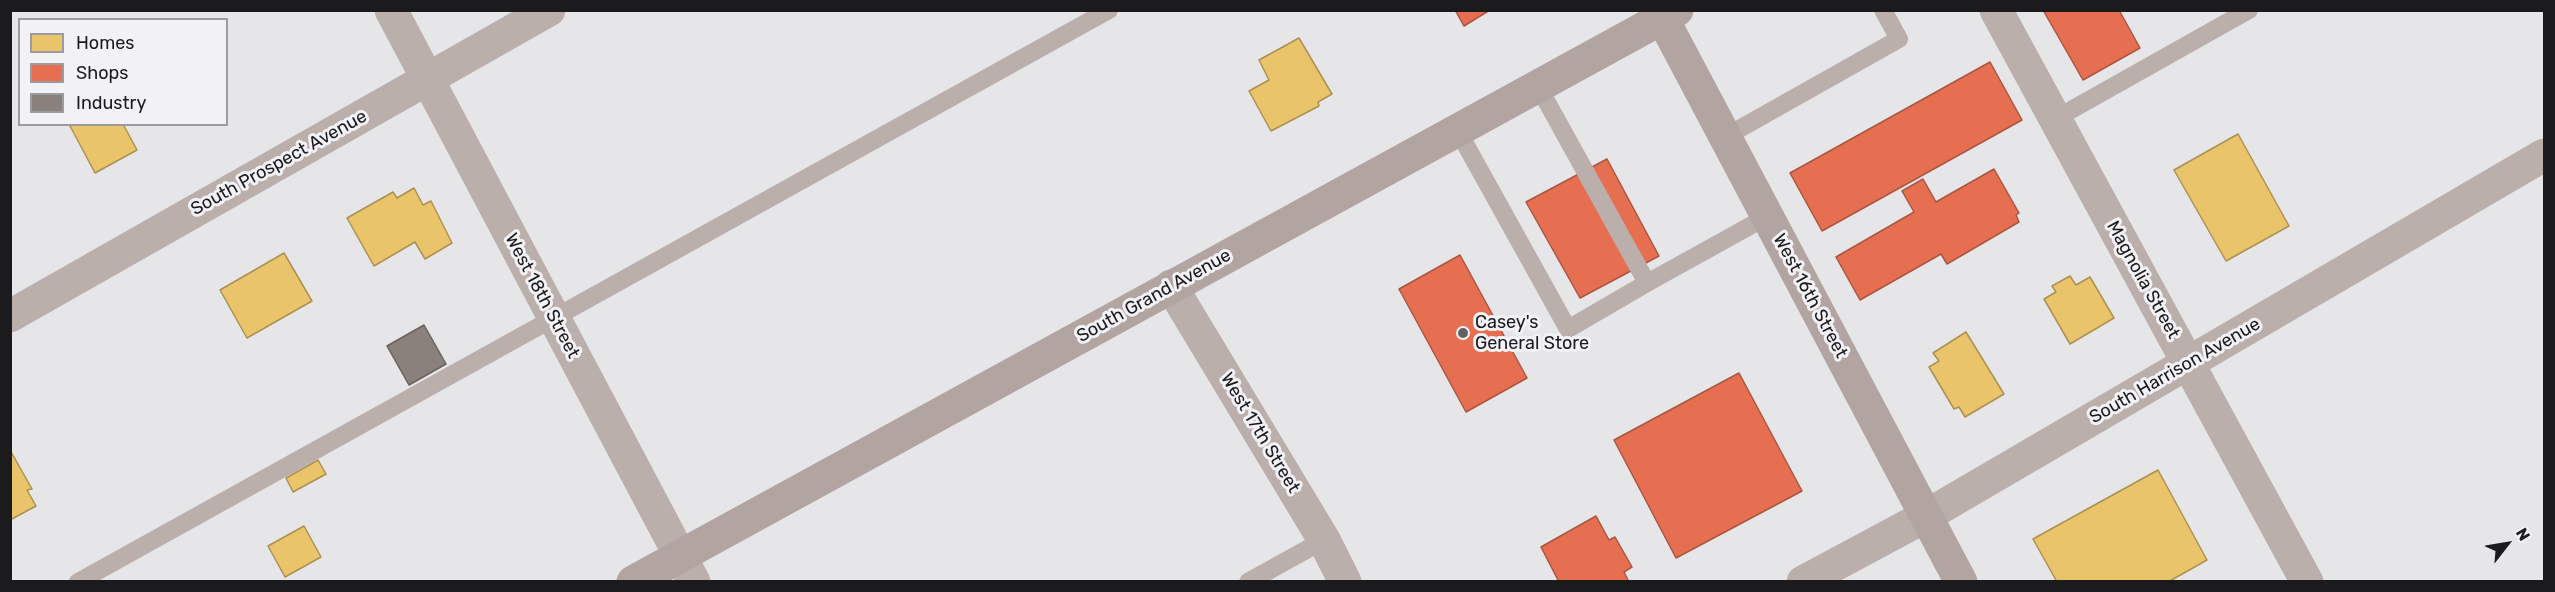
<!DOCTYPE html>
<html>
<head>
<meta charset="utf-8">
<style>
	body { margin:0 }
	#map { position:relative; width:2555px; height:592px; overflow:hidden; background:#e6e5e7; font-family:Rubik,sans-serif }
	canvas { display:block }
	.frame { position:absolute; inset:0; border:12px solid #1b1a1c; pointer-events:none }
	.legend { position:absolute; left:18px; top:18px; width:210px; height:108px; box-sizing:border-box; background:#f2f1f5; border:2px solid #9c9b9e; margin:0; padding:8px 10px; list-style:none; font-size:18px; color:#1b1a1c }
	.legend li { display:flex; align-items:center; gap:12px; height:30px }
	.legend b { width:30px; border:2px solid #9c9b9e }
	.north { position:absolute; left:2477px; top:514px; width:60px; height:60px; -webkit-text-stroke:4px #f2f1f5; paint-order:stroke; rotate:59deg; font-size:16px; font-weight:700; line-height:24px; text-align:center; color:#1b1a1c }
	.north::after { content:''; display:block; margin:auto; width:21px; height:27px; background:#1b1a1c; clip-path:polygon(50% 0,100% 100%,50% 72%,0 100%) }
</style>
</head>
<body>
<div id="map">
<canvas width="2555" height="592"></canvas>
<div class="frame"></div>
<ul class="legend">
<li><b style="height:16px;background:#e9c46a"></b>Homes</li>
<li><b style="height:16px;background:#e76f51"></b>Shops</li>
<li><b style="height:16px;background:#8a817c"></b>Industry</li>
</ul>
<div class="north">N</div>
</div>
<script>
const g = document.querySelector('canvas').getContext('2d');
g.lineJoin = 'round';
function fillPath(path, color) {
  g.fillStyle = color;
  g.fill(path, 'evenodd');
}
function toPath(rows) {
  const path = new Path2D();
  for (const r of rows) {
    path.moveTo(r[0], r[1]);
    for (let i = 2; i < r.length; i += 2) path.lineTo(r[i], r[i + 1]);
  }
  return path;
}
function stroke(path, color, width, dash) {
  g.strokeStyle = color;
  g.lineWidth = width;
  g.lineCap = dash ? 'butt' : 'round';
  g.setLineDash(dash || []);
  g.stroke(path);
}
function label(font, color, halo, rows, align = 'center') {
  g.font = font + ' Rubik,sans-serif';
  g.lineWidth = 6;
  g.setLineDash([]);
  g.textBaseline = 'middle';
  g.strokeStyle = halo;
  g.fillStyle = color;
  for (const [text, x, y, turn = 0] of rows) {
    g.save();
    g.translate(x, y);
    g.rotate((+turn || 0) * Math.PI / 180);
    g.textAlign = isNaN(turn) ? turn : align;
    if (halo) g.strokeText(text, 0, 0);
    g.fillText(text, 0, 0);
    g.restore();
  }
}
const homes = toPath([
	[1299,38,1332,94,1318,102,1319,106,1271,131,1249,91,1269,80,1259,60,1299,38],
	[69,124,123,124,137,150,95,173,69,124],
	[2238,134,2289,226,2226,261,2174,170,2238,134],
	[414,188,423,205,431,201,452,243,425,259,415,242,374,266,347,218,393,192,397,198,414,188],
	[284,253,312,301,247,338,220,290,284,253],
	[2070,276,2076,285,2090,277,2114,318,2070,344,2044,299,2056,292,2052,286,2070,276],
	[1966,332,2004,394,1965,417,1959,407,1954,409,1929,367,1939,361,1933,353,1966,332],
	[10,450,32,489,27,490,36,506,10,520,10,450],
	[318,460,326,474,293,492,286,478,318,460],
	[2158,470,2207,560,2168,582,2057,582,2033,539,2158,470],
	[304,526,321,557,285,577,268,546,304,526]
]);
fillPath(homes, '#e9c46a');
stroke(homes, '#ab9153', 1.5);
const shops = toPath([
	[1455,10,1490,10,1464,26,1455,10],
	[2043,10,2119,10,2140,48,2083,80,2043,10],
	[1990,62,2022,120,1822,231,1790,173,1990,62],
	[1607,159,1659,256,1580,298,1526,202,1607,159],
	[1994,169,2019,213,2016,215,2019,222,1947,264,1941,254,1860,300,1836,257,1914,212,1902,191,1923,179,1936,202,1994,169],
	[1460,255,1527,378,1466,412,1399,289,1460,255],
	[1739,373,1802,491,1676,558,1614,440,1739,373],
	[1596,516,1609,540,1615,537,1632,567,1624,572,1629,582,1559,582,1541,547,1596,516]
]);
fillPath(shops, '#e76f51');
stroke(shops, '#aa5641', 1.5);
const industry = toPath([
	[424,325,446,364,409,385,387,346,424,325]
]);
fillPath(industry, '#8a817c');
stroke(industry, '#69625f', 1.5);
stroke(toPath([
	[1538,86,1647,283,1768,216],
	[2055,119,2249,10],
	[1458,131,1568,329,1647,283],
	[1725,137,1899,39,1883,10],
	[78,582,1109,10],
	[1248,582,1324,540]
]), '#bbafac', 18);
stroke(toPath([
	[391,10,694,582],
	[1996,10,2307,582],
	[1171,286,1324,540,1345,582],
	[10,316,549,10],
	[1803,582,1926,516,2544,155]
]), '#bbafac', 33);
stroke(toPath([
	[1658,10,1961,582],
	[633,582,1677,10]
]), '#b2a4a0', 33);
for (const [x, y, r, color] of [
	[1463,333,6,"#626163"]
]) {
  const dot = new Path2D();
  dot.arc(x, y, r, 0, 2 * Math.PI);
  g.fillStyle = color;
  g.fill(dot);
  stroke(dot, '#f2f1f5', 2);
}
label('18px', '#1b1a1c', '#f2f1f5', [
	["South Prospect Avenue",279,163,-29],
	["Magnolia Street",2143,280,61],
	["West 18th Street",542,296,62],
	["South Grand Avenue",1154,296,-29],
	["West 16th Street",1810,296,62],
	["South Harrison Avenue",2175,371,-30],
	["West 17th Street",1260,433,59]
]);
label('18px', '#1b1a1c', '#f2f1f5', [
	["Casey's",1475,323],
	["General Store",1475,344]
], 'left');
</script>
</body>
</html>
